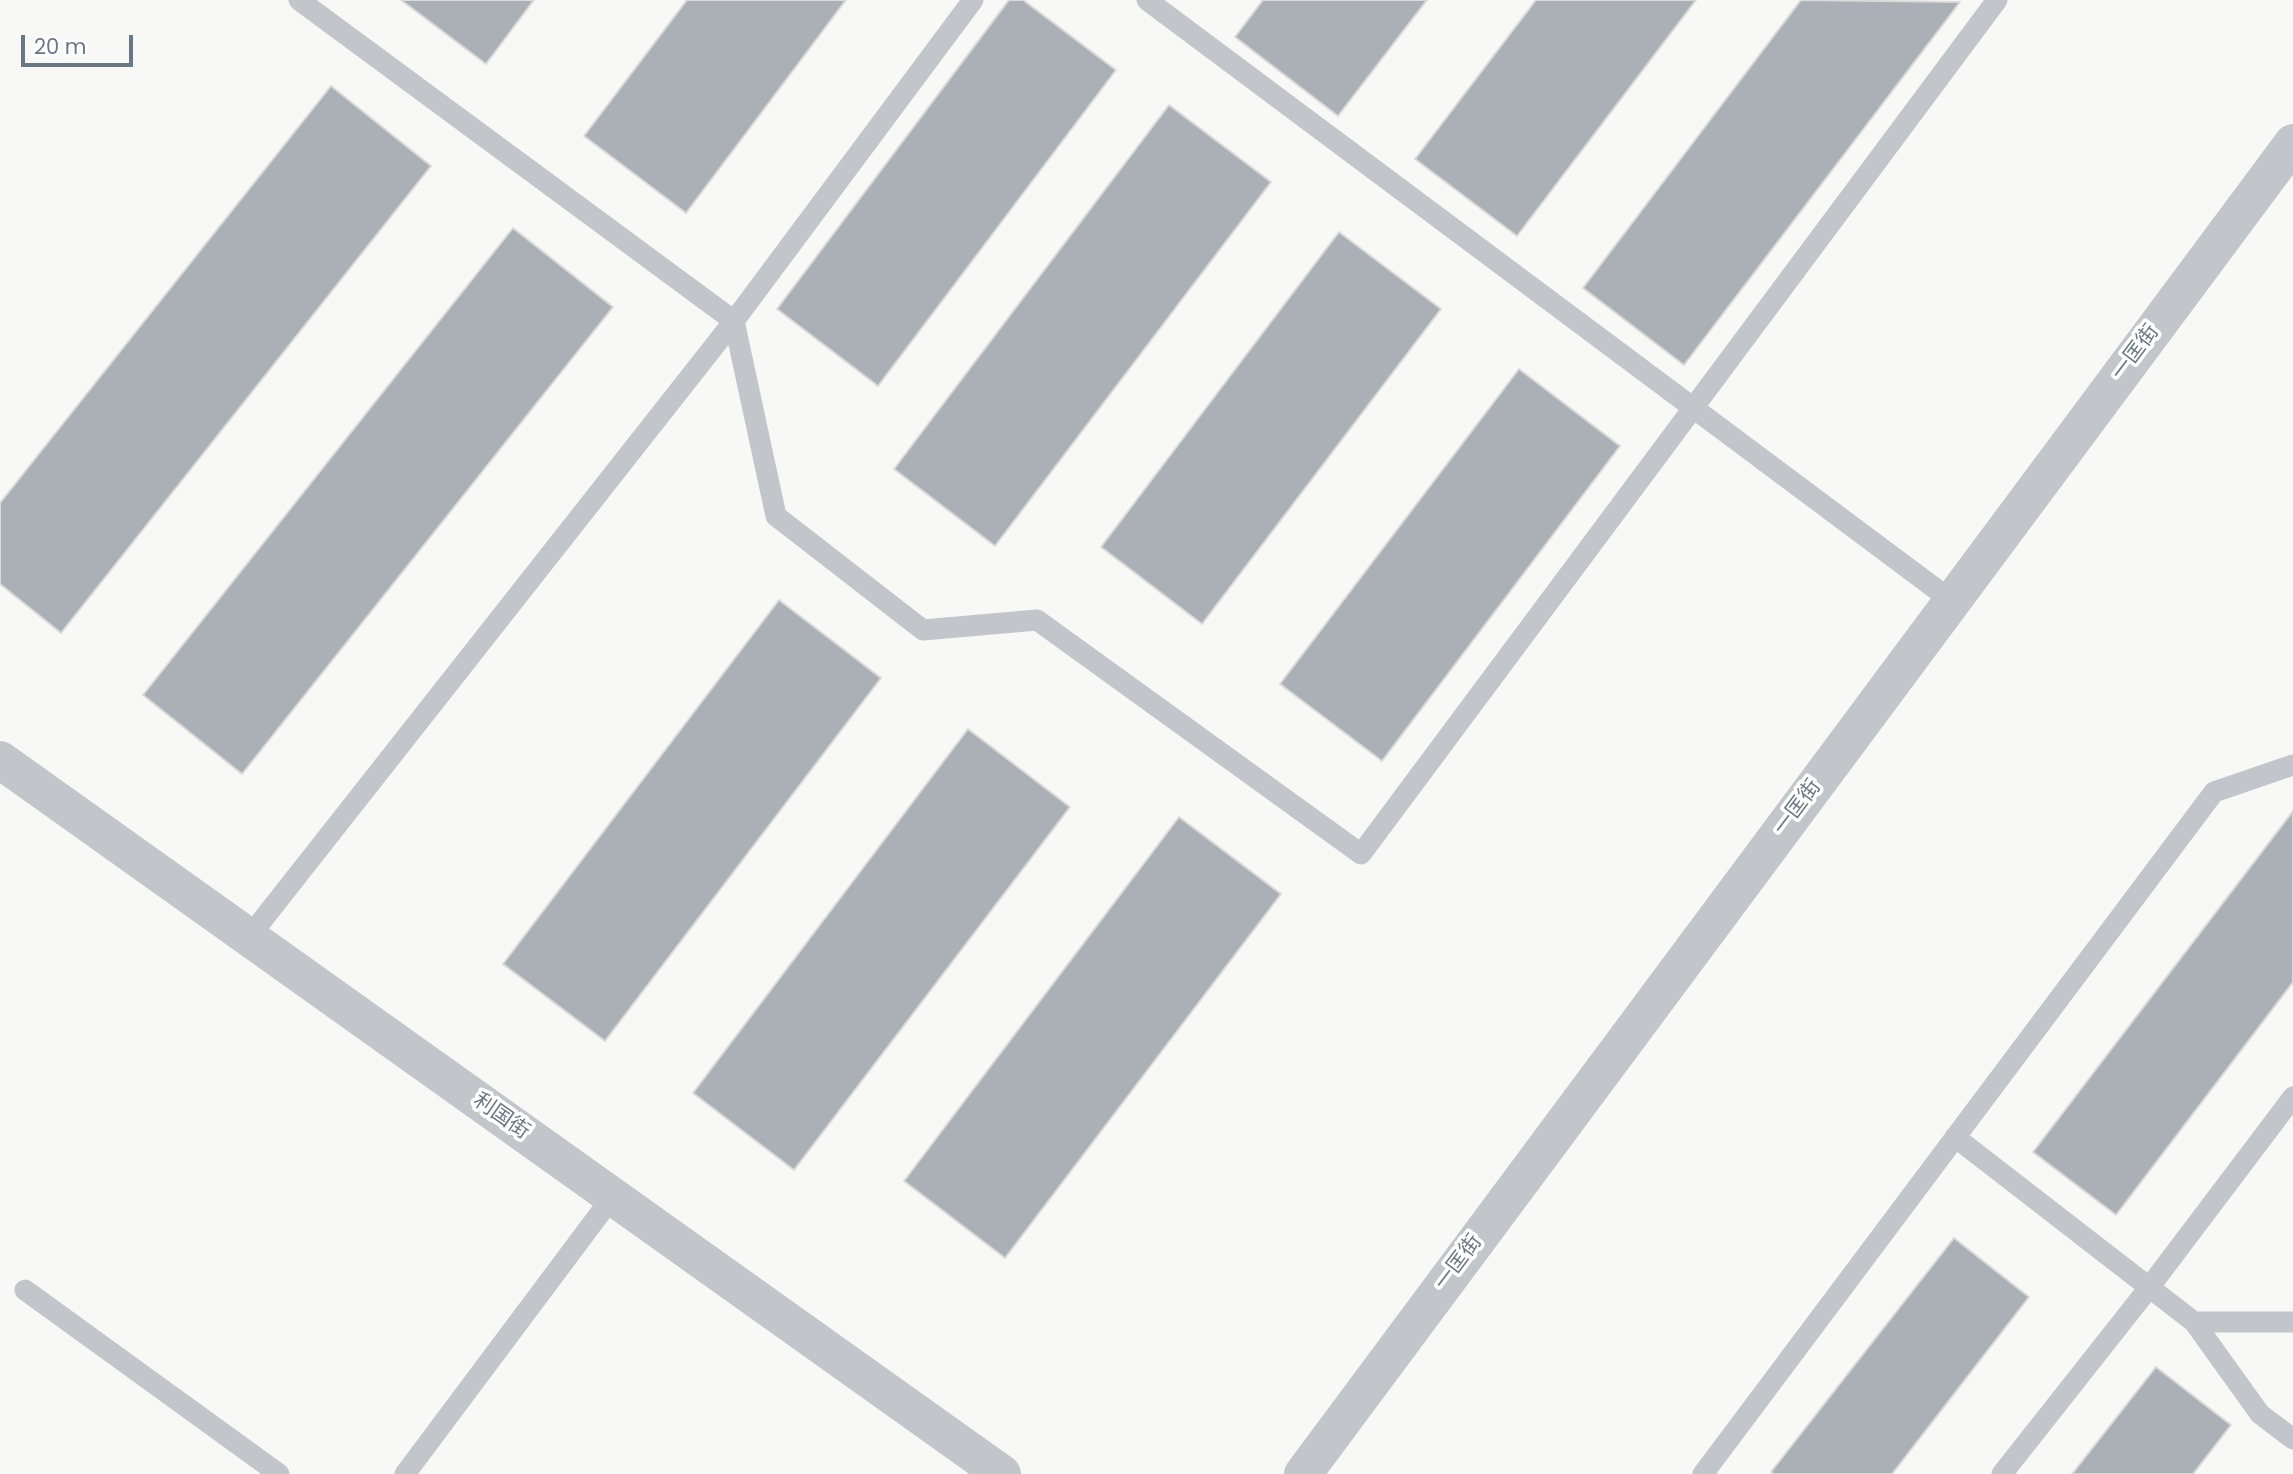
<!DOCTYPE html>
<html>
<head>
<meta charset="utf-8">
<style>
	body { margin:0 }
	#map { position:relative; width:2293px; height:1474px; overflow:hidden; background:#f8f8f6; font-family:Poppins,sans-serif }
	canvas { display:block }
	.scale { position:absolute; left:21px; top:35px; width:112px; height:32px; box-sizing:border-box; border:4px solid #6a7784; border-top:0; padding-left:9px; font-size:21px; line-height:24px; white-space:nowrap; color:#6a7784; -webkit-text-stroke:5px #fff; paint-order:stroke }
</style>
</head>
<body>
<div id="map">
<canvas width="2293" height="1474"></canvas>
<div class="scale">20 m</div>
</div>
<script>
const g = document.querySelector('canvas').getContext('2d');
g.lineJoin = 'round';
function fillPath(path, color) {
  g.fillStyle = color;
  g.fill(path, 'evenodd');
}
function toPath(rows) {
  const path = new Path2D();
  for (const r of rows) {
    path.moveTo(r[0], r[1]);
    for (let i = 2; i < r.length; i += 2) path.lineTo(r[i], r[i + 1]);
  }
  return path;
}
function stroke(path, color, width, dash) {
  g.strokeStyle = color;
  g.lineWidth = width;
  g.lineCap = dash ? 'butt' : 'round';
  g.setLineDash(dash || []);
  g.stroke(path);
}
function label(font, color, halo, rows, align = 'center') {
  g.font = font + ' Poppins,"Noto Sans SC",sans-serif';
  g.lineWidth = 7;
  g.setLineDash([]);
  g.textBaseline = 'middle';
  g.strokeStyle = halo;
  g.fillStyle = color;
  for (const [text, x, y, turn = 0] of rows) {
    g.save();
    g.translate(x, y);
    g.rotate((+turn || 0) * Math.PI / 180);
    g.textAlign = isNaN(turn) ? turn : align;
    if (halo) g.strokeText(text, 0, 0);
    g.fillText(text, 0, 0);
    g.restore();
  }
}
const building = toPath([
	[401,0,534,0,486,64,401,0],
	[687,0,846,0,686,213,584,136,687,0],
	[1009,0,1023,0,1116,70,878,386,777,309,1009,0],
	[1263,0,1427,0,1338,116,1235,37,1263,0],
	[1536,0,1696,0,1517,236,1415,159,1536,0],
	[1801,0,1960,2,1684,365,1583,288,1801,0],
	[331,86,431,166,61,633,0,584,0,503,331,86],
	[1169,105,1271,182,995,546,894,469,1169,105],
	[513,228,613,307,242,774,143,695,513,228],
	[1339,232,1441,309,1202,624,1101,547,1339,232],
	[1519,369,1620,446,1382,761,1280,684,1519,369],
	[779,600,881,678,605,1041,503,964,779,600],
	[968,729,1070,807,794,1170,693,1093,968,729],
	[2293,811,2293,982,2116,1215,2033,1152,2293,811],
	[1179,817,1281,894,1005,1258,904,1181,1179,817],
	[1954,1238,2029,1297,1892,1474,1774,1474,1771,1472,1954,1238],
	[2156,1367,2231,1425,2193,1474,2072,1474,2156,1367]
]);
fillPath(building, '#aab0b6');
stroke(building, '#dadad8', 2);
stroke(toPath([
	[299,0,734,321,776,516,923,630,1037,620,1361,854,1997,0],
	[1147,0,1952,601],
	[249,937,734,321,973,0],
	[1955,1137,2194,1322,2293,1322],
	[25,1290,279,1474],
	[2194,1322,2260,1414,2293,1439],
	[405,1474,613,1196],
	[1703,1474,2214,792,2293,765],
	[2002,1474,2148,1289,2293,1097]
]), '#c2c5c9', 21);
stroke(toPath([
	[0,760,1002,1474],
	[1303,1474,2293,143]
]), '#c2c5c9', 38);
label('21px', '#6a7784', '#fff', [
	["一匡街",2136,353,-53],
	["一匡街",1798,808,-53],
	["利国街",501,1117,35],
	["一匡街",1459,1263,-53]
]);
</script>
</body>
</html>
